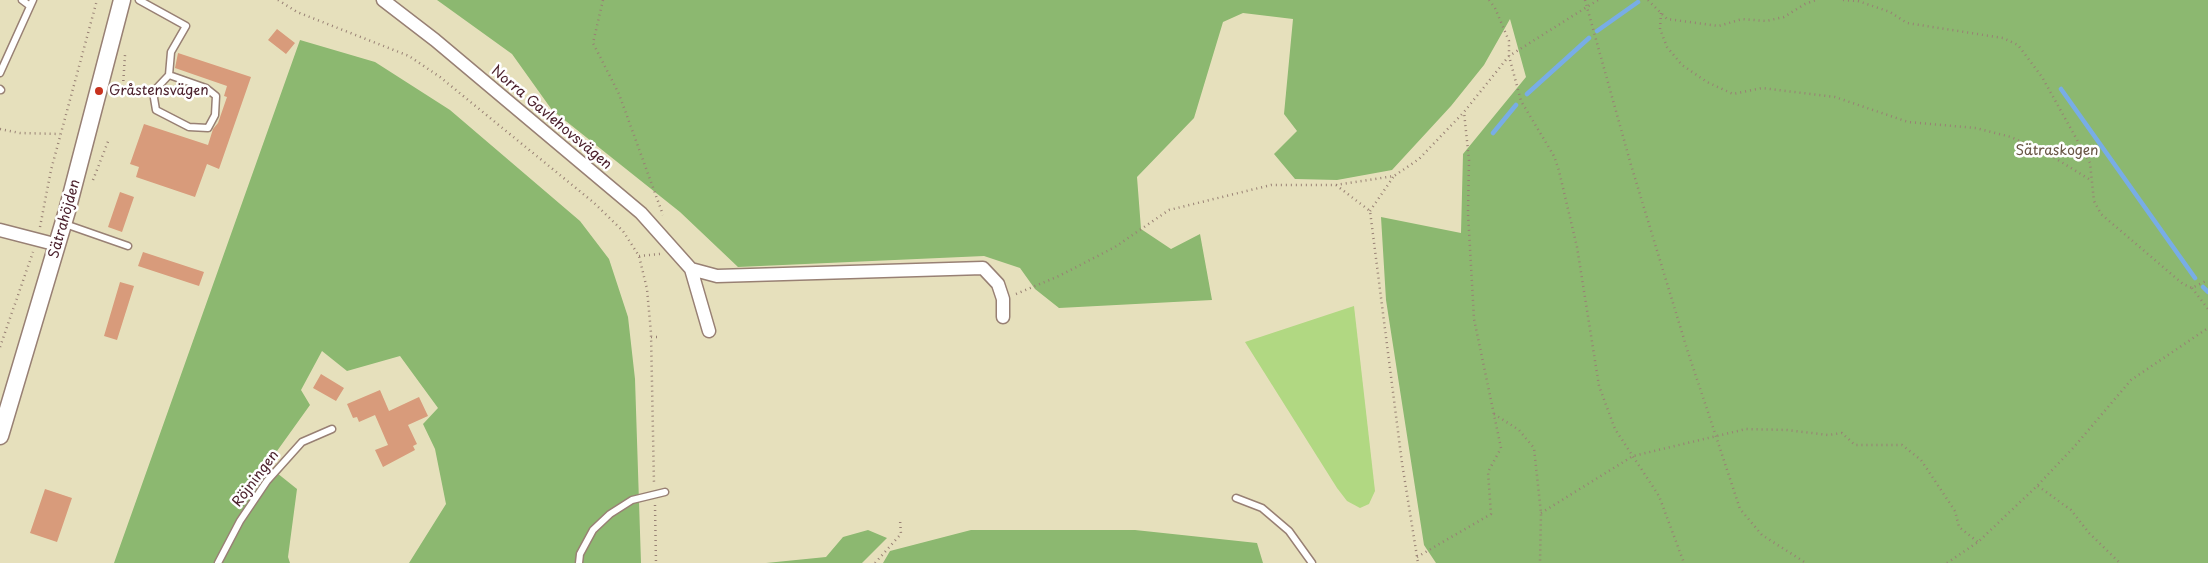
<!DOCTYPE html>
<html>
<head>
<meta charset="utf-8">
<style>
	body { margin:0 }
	canvas { display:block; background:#e6e0bc }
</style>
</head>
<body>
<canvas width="2208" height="563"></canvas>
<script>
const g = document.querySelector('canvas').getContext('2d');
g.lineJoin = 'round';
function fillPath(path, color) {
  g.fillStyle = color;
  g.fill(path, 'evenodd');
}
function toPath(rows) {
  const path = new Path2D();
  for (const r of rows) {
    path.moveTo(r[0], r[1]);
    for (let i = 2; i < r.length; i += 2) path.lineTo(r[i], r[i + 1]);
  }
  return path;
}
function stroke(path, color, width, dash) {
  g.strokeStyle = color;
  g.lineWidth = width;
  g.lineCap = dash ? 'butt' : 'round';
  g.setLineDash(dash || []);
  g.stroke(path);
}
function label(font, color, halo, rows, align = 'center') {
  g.font = font + ' "Playpen Sans",sans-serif';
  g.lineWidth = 5;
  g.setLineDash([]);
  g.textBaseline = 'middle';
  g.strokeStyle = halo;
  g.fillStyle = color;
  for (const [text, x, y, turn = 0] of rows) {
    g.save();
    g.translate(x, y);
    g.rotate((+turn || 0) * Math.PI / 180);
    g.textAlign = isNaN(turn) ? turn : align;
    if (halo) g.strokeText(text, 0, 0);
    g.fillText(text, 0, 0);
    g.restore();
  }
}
fillPath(toPath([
	[1354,306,1375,491,1369,504,1360,508,1347,501,1337,488,1245,342]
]), '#b1d882');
fillPath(toPath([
	[437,0,2208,0,2208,563,1436,563,1424,545,1386,300,1381,217,1461,233,1463,154,1526,77,1510,19,1484,65,1451,106,1392,170,1337,180,1295,179,1274,154,1297,131,1284,114,1293,19,1243,13,1223,22,1194,118,1137,177,1141,229,1171,249,1200,234,1212,300,1059,308,1035,289,1020,268,984,256,738,267,680,212,552,110,512,54],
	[300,40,375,62,450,110,580,221,609,259,628,317,635,379,641,563,409,563,446,504,435,449,423,424,438,408,400,356,347,371,322,351,301,390,310,405,267,465,297,489,288,557,290,563,114,563],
	[868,530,887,538,862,563,766,563,826,557,843,537],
	[971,530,1135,530,1257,543,1263,563,883,563,890,551]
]), '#8cb870');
stroke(toPath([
	[1597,31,1638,2],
	[2061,89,2195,278],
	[1527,94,1589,38],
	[1493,133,1516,105],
	[2203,287,2208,292]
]), '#78ade6', 4.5);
fillPath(toPath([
	[277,29,295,43,286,54,268,40],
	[178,53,251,77,219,169,207,164,195,197,136,177,139,167,130,164,144,124,208,145,213,129,218,123,227,97,224,96,227,86,175,68],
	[120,192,134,197,122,232,108,227],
	[143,252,204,272,199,286,138,266],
	[120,282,134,286,117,340,104,336],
	[321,374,344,388,336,401,313,388],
	[380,390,389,411,419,397,428,416,408,425,417,444,413,446,415,450,383,467,375,450,388,445,375,415,359,422,357,417,353,418,347,404],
	[45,489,72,498,57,542,30,533]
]), '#d89b7b');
const service = toPath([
	[22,0,30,6],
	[139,0,186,26,171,52,169,75,206,88,216,96,215,115,208,128,189,127,156,110,153,92,169,75],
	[0,73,33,0],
	[0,89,1,90],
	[65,224,128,246],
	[1236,498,1262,508,1289,531,1312,563],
	[218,563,240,521,267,481,302,442,332,429],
	[579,563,580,554,593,530,610,514,632,500,665,492]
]);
const minor = toPath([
	[383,0,435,40,641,213,691,269,717,276,983,268,998,284,1003,299,1003,317],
	[0,230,58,245],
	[691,269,709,331]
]);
const tertiary = toPath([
	[0,436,67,211,122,0]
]);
stroke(service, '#988074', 9);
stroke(minor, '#988074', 15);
stroke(tertiary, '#988074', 19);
stroke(toPath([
	[278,0,297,12,409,56,440,77,593,202,623,231,639,256,647,289,651,333,654,484],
	[603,0,593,43,619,94,663,215],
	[1489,0,1495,8,1509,41,1509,56,1521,101,1554,156,1559,171,1577,247,1599,386,1615,429,1659,496,1684,563],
	[1585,0,1631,165,1687,349,1740,509,1762,535,1806,563],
	[1648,0,1667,19,1719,26,1742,19,1766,21,1784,17,1805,4,1816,0],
	[1843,0,1858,1,1890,12,1907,23,2003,38,2018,45,2042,77,2090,163,2094,201,2101,214,2183,284,2192,288,2208,280],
	[1661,13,1660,29,1667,47,1682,65,1707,82,1733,94,1762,88,1835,97,1908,122,1976,128,2011,137,2050,155,2092,181],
	[123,86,125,55],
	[0,129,20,133,60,134],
	[93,180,109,139],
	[1336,185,1370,211,1402,463,1418,563],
	[1370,211,1394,176],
	[40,227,51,170,97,0],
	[639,256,660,254],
	[2192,288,2208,309],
	[1016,294,1059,276,1115,247,1169,210,1271,185,1336,185,1394,176,1419,159,1464,112,1509,56,1598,0],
	[651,337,660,337],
	[0,347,33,252],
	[1494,414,1519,430,1534,448,1541,513,1540,563],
	[2038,486,2071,510,2089,533,2120,563],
	[655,505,656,563],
	[1541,513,1633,456,1746,429,1787,430,1828,435,1842,433,1855,445,1902,445,1921,460,1955,511,1959,527,1978,542],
	[1417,557,1491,514,1488,472,1501,448,1474,319,1468,213,1469,160,1464,112],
	[875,563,901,534,900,520],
	[1947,563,1978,542,2037,486,2074,447,2131,380,2208,328]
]), '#988074', 2.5, [1, 4]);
stroke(service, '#fff', 6);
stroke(minor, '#fff', 12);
stroke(tertiary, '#fff', 16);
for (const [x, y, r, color] of [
	[99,91,5,"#c8321e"]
]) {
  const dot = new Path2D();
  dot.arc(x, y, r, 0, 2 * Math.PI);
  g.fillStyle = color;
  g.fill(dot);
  stroke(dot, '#fff', 2);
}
label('14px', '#4a1f2b', '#fff', [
	["Gråstensvägen",109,91]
], 'left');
label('14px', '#4a1f2b', '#fff', [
	["Norra Gavlehovsvägen",551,118,40],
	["Sätrahöjden",65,219,-74],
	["Röjningen",256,479,-53]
]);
label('14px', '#695645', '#fff', [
	["Sätraskogen",2057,151]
]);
</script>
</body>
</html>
